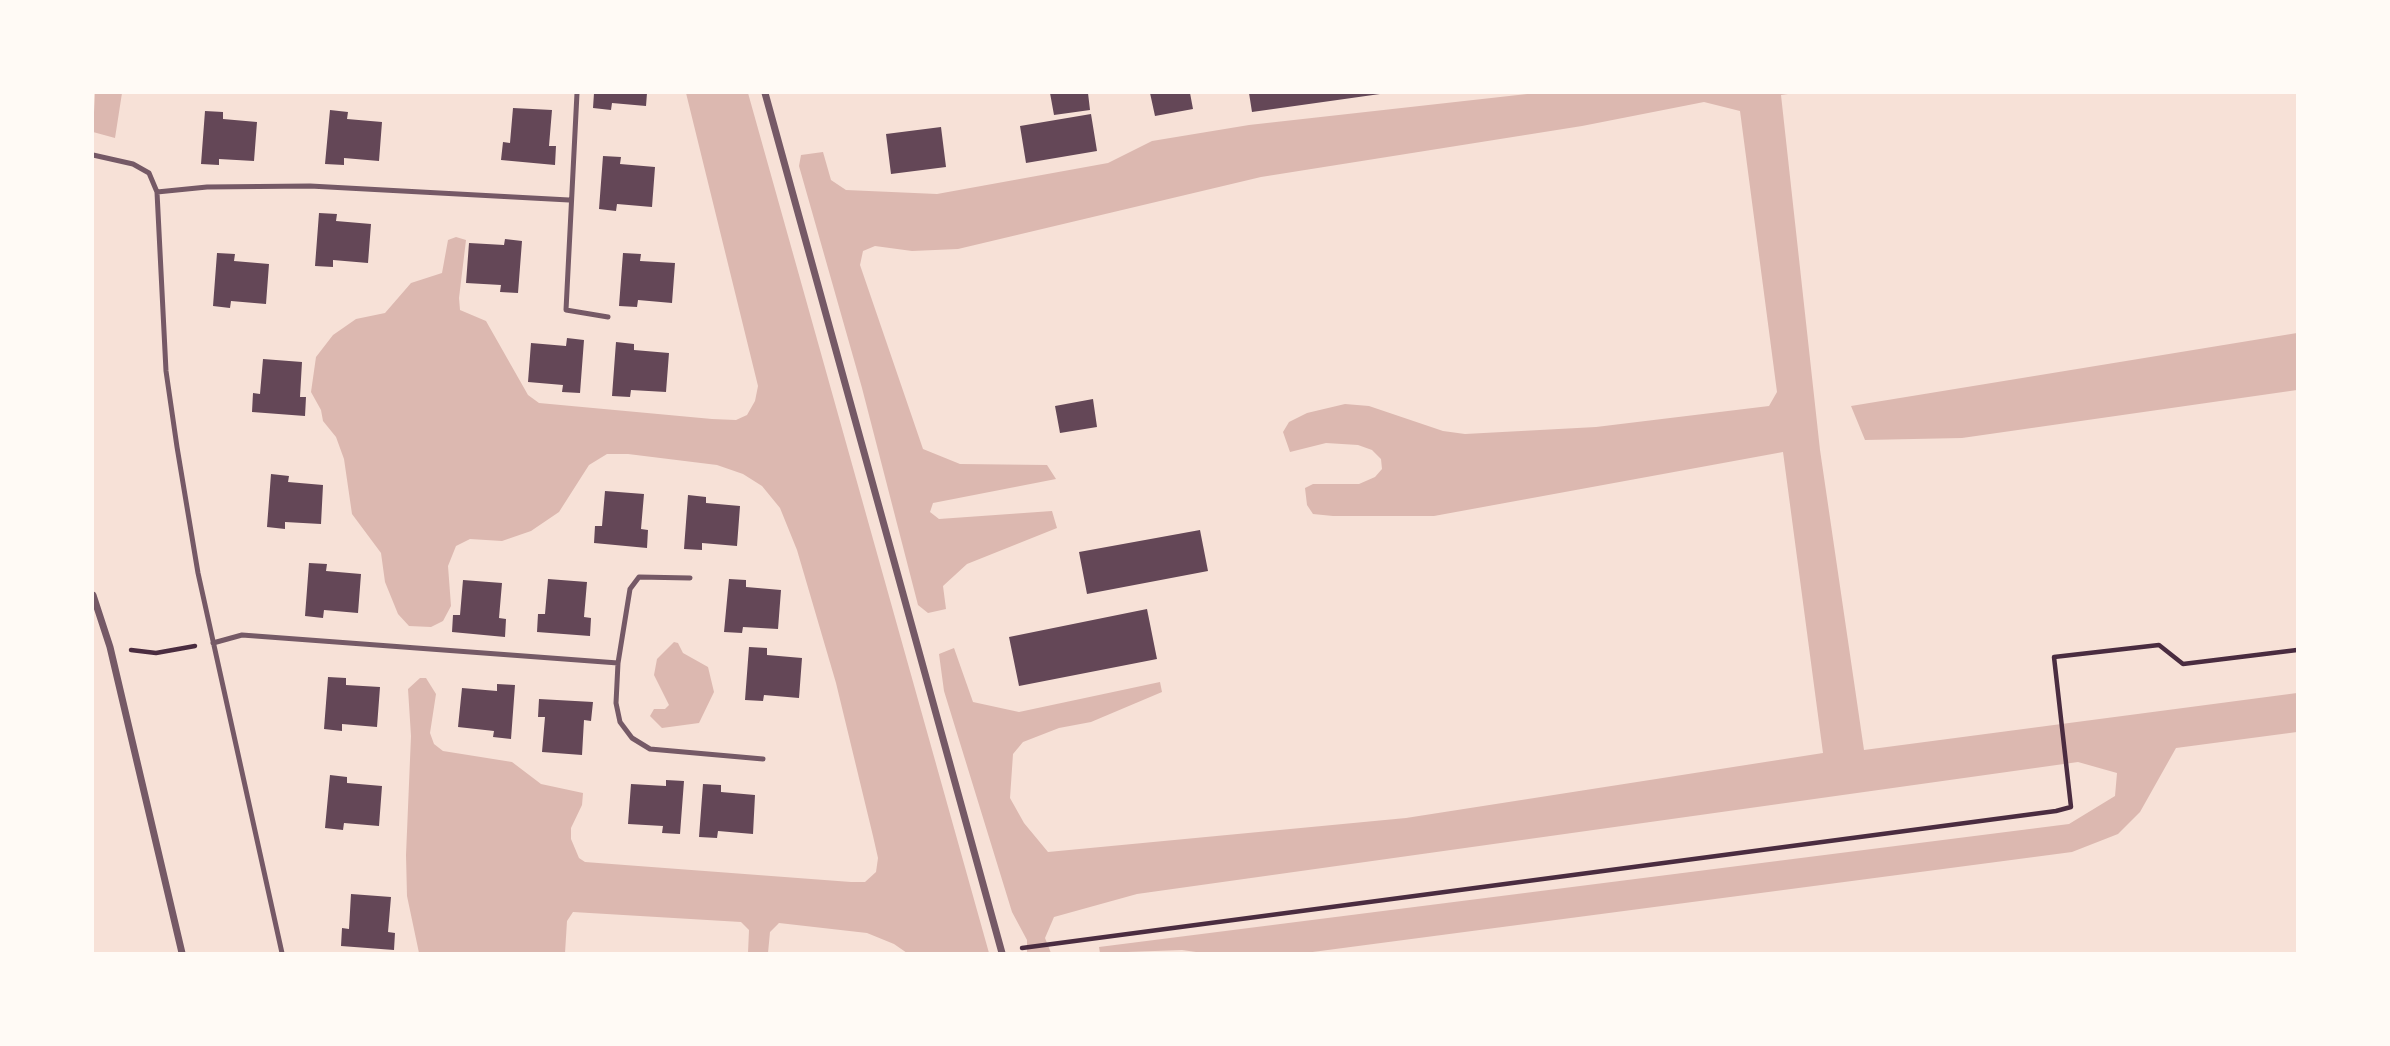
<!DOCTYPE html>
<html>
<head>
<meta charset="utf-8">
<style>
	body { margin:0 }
	#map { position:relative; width:2390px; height:1046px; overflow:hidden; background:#f7e1d7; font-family:"Times New Roman",serif }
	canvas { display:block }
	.frame { position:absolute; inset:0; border:94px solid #fffaf5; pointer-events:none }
</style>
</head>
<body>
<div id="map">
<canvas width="2390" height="1046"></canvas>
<div class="frame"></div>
</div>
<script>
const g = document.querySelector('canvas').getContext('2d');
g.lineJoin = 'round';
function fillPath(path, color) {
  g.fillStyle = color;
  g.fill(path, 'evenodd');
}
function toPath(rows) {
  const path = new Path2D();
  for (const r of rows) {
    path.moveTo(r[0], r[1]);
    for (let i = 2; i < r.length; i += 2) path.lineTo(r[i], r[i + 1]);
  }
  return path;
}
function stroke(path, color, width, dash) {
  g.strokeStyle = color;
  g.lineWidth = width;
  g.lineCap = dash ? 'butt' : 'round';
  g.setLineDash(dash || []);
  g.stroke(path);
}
fillPath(toPath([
	[95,93,122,93,115,138,93,132],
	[686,93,748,93,989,953,907,953,894,944,867,933,779,923,770,932,768,953,748,953,749,930,741,922,573,912,567,921,565,953,419,953,407,896,406,855,411,736,408,689,420,678,426,678,436,694,430,733,434,744,443,751,512,762,541,784,583,793,582,805,571,828,571,839,579,858,585,862,851,882,865,882,876,872,878,858,873,836,836,683,797,550,780,508,762,486,743,474,717,465,628,454,607,454,589,465,559,512,531,531,502,541,470,539,456,546,448,566,451,606,443,621,431,627,409,626,398,614,385,582,381,553,352,514,344,459,336,437,323,421,321,410,311,392,316,357,333,335,356,319,385,313,411,283,442,273,448,240,456,237,466,240,459,298,460,310,486,321,528,395,539,403,712,419,736,420,747,415,755,401,758,386],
	[1536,93,1795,93,1781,95,1820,450,1864,750,2297,693,2297,732,2176,748,2140,812,2118,834,2072,852,1305,953,1203,953,1182,950,1100,953,1099,947,2069,824,2115,796,2117,773,2078,762,1137,894,1054,917,1045,938,1051,953,1027,953,1027,940,1012,912,944,691,939,654,954,648,973,702,1019,712,1160,682,1162,692,1091,722,1059,728,1023,742,1013,754,1010,798,1024,823,1048,852,1406,818,1823,753,1783,452,1434,516,1333,516,1313,514,1307,505,1305,488,1313,484,1359,484,1375,477,1382,469,1381,459,1372,450,1358,445,1326,443,1290,452,1283,432,1289,422,1307,413,1345,404,1369,406,1443,431,1465,434,1596,427,1769,406,1777,392,1740,111,1704,102,1582,126,1261,177,958,249,912,251,875,246,863,251,860,265,923,449,960,464,1047,465,1056,479,933,503,930,512,939,519,1052,511,1057,528,967,564,943,586,946,609,928,613,918,605,862,388,799,166,801,155,823,152,831,180,846,190,937,194,1108,163,1152,141,1249,125],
	[2297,333,2297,390,1962,438,1865,440,1851,406],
	[674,642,678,643,683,653,708,667,714,692,699,723,662,728,650,716,654,709,665,709,669,705,654,675,657,659]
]), '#dcb8b0');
fillPath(toPath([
	[594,93,647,93,646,106,612,103,611,110,593,108],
	[1050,93,1088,93,1090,110,1054,115],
	[1150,93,1190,93,1193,109,1155,116],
	[1249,93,1380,93,1380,94,1252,112],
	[513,108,552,110,549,146,556,146,555,165,501,160,503,142,510,143],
	[330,110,348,112,347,119,382,122,379,161,344,158,344,165,325,164],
	[205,111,223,112,223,119,257,122,254,161,219,159,219,165,201,164],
	[1091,114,1097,151,1026,163,1020,126],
	[941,127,946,167,891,174,886,134],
	[603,156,621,157,620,164,655,167,652,207,617,204,616,211,599,209],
	[319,213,337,214,336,221,371,224,368,263,333,260,333,267,315,266],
	[505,239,522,241,518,293,500,292,501,285,466,283,469,243,504,245],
	[217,253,235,254,234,261,269,264,266,304,231,301,230,308,213,306],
	[623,253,641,254,640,261,675,263,672,303,638,300,637,307,619,306],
	[567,338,584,340,580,393,562,392,563,385,528,382,531,343,566,346],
	[616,342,634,344,634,350,669,353,666,392,631,390,630,397,612,396],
	[263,359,302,362,300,397,306,397,305,416,252,412,253,393,260,394],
	[1093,399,1097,427,1060,433,1055,406],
	[271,474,289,476,288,482,323,485,321,524,285,522,285,529,267,527],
	[605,491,644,494,641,529,648,530,647,548,594,543,595,526,602,526],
	[688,495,706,497,706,503,740,506,737,546,702,543,702,550,684,549],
	[1200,530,1208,571,1087,594,1079,552],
	[309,563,327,564,326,571,361,574,358,613,324,610,323,618,305,616],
	[548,579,587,582,584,617,591,618,590,636,537,632,538,614,545,614],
	[729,579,746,580,746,587,781,590,778,629,743,627,742,633,724,632],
	[463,580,502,583,499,618,506,619,505,637,452,632,453,615,460,615],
	[1147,609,1157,659,1019,686,1009,637],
	[749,647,767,648,767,655,802,658,799,698,764,695,763,701,745,700],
	[328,677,346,678,346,685,380,687,377,727,342,724,342,731,324,729],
	[497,684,515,685,511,739,493,737,494,731,458,727,462,688,497,691],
	[539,699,593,702,591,721,584,720,582,755,542,752,545,717,538,717],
	[330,775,347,777,347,783,382,786,379,826,344,823,343,830,325,828],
	[666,780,684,781,680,834,662,833,663,826,628,824,631,784,666,786],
	[703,784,721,785,721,792,755,795,753,834,718,831,717,838,699,837],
	[351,894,391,897,388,932,395,933,394,950,341,946,342,928,349,929]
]), '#644757');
stroke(toPath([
	[131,650,156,653,195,646],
	[1022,948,2056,811,2071,807,2054,657,2159,645,2183,664,2297,650]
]), '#4a2c40', 4.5);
stroke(toPath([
	[577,93,566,310,608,317],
	[93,155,133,164,149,173,157,192,166,371,177,447,198,573,282,953],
	[157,192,207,187,310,186,569,200],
	[690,578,639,577,630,589,618,663,616,703,620,722,632,738,650,749,763,759],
	[213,643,242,635,618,663]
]), '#755966', 5);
stroke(toPath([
	[765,93,1002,953],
	[93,595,110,647,182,953]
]), '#755966', 7);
</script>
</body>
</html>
